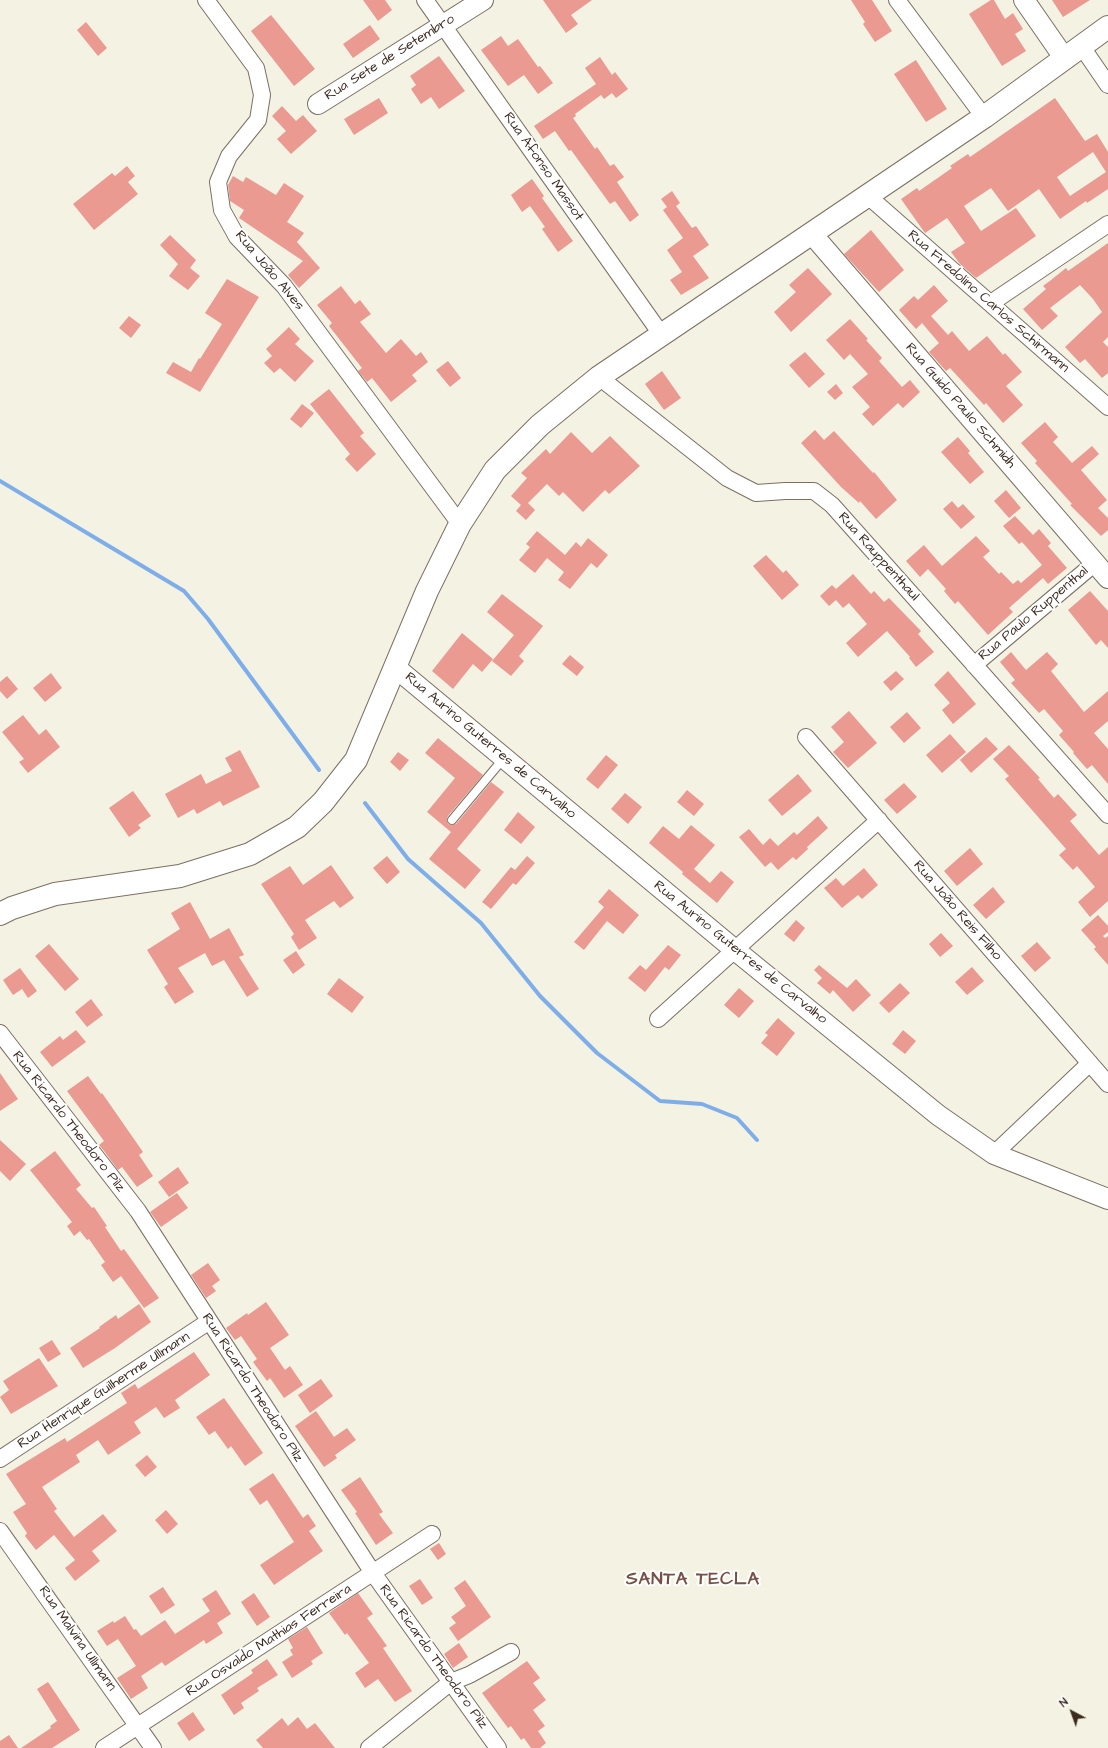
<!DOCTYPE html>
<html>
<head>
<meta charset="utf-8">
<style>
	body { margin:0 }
	#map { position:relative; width:1108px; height:1748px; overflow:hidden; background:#f4f2e2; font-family:"Architects Daughter",sans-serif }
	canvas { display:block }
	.north { position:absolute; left:1052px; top:1692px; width:40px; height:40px; -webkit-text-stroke:3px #fff; paint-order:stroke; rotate:319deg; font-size:11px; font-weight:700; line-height:16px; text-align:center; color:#3b2a1e }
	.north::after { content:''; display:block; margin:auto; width:14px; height:18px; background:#3b2a1e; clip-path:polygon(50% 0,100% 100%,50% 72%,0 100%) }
</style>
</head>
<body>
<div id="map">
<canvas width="1108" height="1748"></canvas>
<div class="north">N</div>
</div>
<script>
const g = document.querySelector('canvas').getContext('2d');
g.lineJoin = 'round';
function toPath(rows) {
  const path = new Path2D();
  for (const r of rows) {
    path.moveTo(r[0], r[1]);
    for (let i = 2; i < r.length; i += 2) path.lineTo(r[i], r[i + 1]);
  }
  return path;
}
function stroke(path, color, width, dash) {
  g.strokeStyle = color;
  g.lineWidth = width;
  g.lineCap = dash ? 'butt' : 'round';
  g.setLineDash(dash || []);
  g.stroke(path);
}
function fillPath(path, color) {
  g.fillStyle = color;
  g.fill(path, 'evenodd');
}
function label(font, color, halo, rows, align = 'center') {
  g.font = font + ' "Architects Daughter",sans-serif';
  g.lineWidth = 4;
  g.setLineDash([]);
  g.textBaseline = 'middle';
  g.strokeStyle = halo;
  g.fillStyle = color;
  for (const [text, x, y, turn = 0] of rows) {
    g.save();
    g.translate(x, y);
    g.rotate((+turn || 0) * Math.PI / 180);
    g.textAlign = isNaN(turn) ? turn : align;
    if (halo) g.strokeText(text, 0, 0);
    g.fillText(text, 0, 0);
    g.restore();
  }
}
stroke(toPath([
	[0,481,184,591,208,619,319,770],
	[365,803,408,859,481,923,540,996,597,1053,660,1101,702,1104,737,1118,757,1140]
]), '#7eaee9', 4);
fillPath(toPath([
	[363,0,385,0,392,10,378,21],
	[543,0,592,0,571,15,578,24,566,33],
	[851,0,872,0,892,31,875,42,863,24,865,22],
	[991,0,994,0,1005,19,1013,13,1023,29,1015,34,1026,51,1002,66,969,14],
	[1052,0,1090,0,1063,17],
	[271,15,315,69,294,86,251,31],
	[86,22,107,48,98,56,77,30],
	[370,25,380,39,353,58,343,44],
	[501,36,508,46,518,39,538,67,540,66,553,83,538,94,524,75,508,86,481,50],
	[439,56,465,91,439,109,431,97,421,104,411,89,416,85,410,76],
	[600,57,612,75,615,72,628,89,616,98,612,93,604,99,601,95,575,114,576,116,573,118,595,149,597,147,610,166,614,164,624,177,617,182,639,215,630,222,615,201,610,204,571,150,569,151,555,131,543,139,534,126,596,84,585,68],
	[916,60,947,109,926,122,894,74],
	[379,98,388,113,354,135,344,119],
	[1055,98,1085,141,1097,134,1108,152,1108,189,1087,203,1086,201,1060,219,1039,189,1008,211,991,188,964,206,981,231,1016,208,1036,236,976,278,960,264,951,252,965,243,947,218,925,233,901,199,917,188,919,191,952,168,950,166,968,154,970,157],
	[1093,152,1106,172,1070,196,1057,177],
	[282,106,296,121,303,115,317,131,291,154,277,139,286,131,272,116],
	[127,166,135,176,128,182,138,194,94,230,73,204,112,173,115,176],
	[233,176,243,182,246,177,276,195,284,183,304,196,287,222,304,233,297,242,320,268,299,288,288,275,303,261,239,218,244,210,230,201,228,185],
	[532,179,544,196,542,198,573,241,558,252,542,229,545,227,530,206,522,212,511,195],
	[672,191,680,203,676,206,692,228,696,226,709,245,693,256,709,278,681,295,670,280,682,272,667,250,683,238,663,210,667,207,661,199],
	[871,230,904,270,879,292,844,254],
	[170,235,196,260,190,268,200,276,188,290,169,276,178,264,160,245],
	[1108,243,1108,337,1103,342,1108,347,1108,373,1102,378,1085,359,1080,363,1065,347,1102,312,1093,299,1080,285,1050,308,1058,316,1042,330,1023,309,1046,289,1043,286,1051,280,1066,268,1068,271],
	[808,268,832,294,791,332,774,312,796,292,789,285],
	[227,279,259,297,200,392,166,373,173,362,191,372,199,358,200,359,222,324,205,313],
	[934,285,948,301,931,316,948,335,952,331,969,351,987,336,1003,355,1005,353,1022,372,1006,386,1023,405,1003,423,986,403,984,405,950,368,946,371,929,352,939,343,922,323,916,329,899,310,914,296,918,300],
	[341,286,355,304,360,300,371,314,360,322,386,353,401,339,416,356,421,352,428,362,412,375,417,381,391,402,372,378,367,382,358,371,362,368,329,326,332,323,317,305],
	[129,316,141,325,131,338,119,328],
	[850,319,868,339,866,340,882,358,879,361,902,387,910,380,920,392,903,408,898,403,873,426,862,414,870,407,852,387,868,374,850,354,844,360,826,340],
	[289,327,300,339,295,344,314,361,295,382,280,368,274,373,264,363,272,356,266,349],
	[805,352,825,374,809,388,789,365],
	[448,361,461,378,450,387,436,370],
	[662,371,681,398,664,410,645,384],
	[836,384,843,393,835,400,827,392],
	[329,389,364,433,360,436,376,454,357,472,345,459,350,454,310,404],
	[302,404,314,413,301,428,290,419],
	[1045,422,1058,437,1053,442,1072,463,1092,446,1099,454,1081,470,1107,500,1098,508,1108,518,1108,530,1101,536,1070,505,1072,504,1035,463,1037,461,1021,443],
	[815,430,824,440,834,431,873,473,874,472,897,500,876,519,860,501,859,503,841,487,801,443],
	[571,432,592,453,610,436,640,466,609,494,605,490,583,512,563,492,559,496,547,484,528,503,535,510,526,520,516,511,521,505,511,496,527,478,521,473,546,449,550,454],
	[958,437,970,451,968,453,984,472,970,484,941,452],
	[1006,490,1021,508,1009,518,994,501],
	[952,501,958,508,963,504,975,517,961,529,943,509],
	[1015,516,1033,535,1039,529,1051,543,1048,546,1067,568,1048,584,1043,578,1009,608,1013,612,988,635,958,601,955,604,944,591,946,589,928,569,920,577,906,561,924,545,942,566,976,536,990,551,983,557,999,574,1001,572,1013,584,1018,580,1021,583,1042,565,1022,542,1019,544,1003,526],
	[537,531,565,555,576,542,581,547,588,538,608,555,597,568,591,563,570,589,558,580,564,572,547,558,535,573,519,560,530,547,526,544],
	[766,555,783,573,786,570,799,585,782,600,753,566],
	[853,574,871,594,874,591,884,602,889,598,921,631,918,634,934,652,916,667,909,658,910,657,887,631,858,657,846,643,867,624,849,603,843,608,836,600,829,606,820,596,832,585,836,589],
	[1090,591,1108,611,1108,648,1101,640,1096,645,1068,610],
	[502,594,543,626,519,656,524,661,511,676,492,661,514,635,487,612],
	[462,633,493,659,482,672,473,664,453,689,432,671],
	[1011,652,1026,670,1047,652,1058,664,1051,671,1084,712,1108,691,1108,721,1094,733,1108,749,1108,784,1092,765,1087,769,1073,753,1074,752,1059,735,1063,731,1044,709,1039,713,1011,683,1015,680,1000,662],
	[570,655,584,667,577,676,562,664],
	[896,671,904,679,891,691,883,682],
	[948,671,976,704,953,724,942,710,950,703,934,685],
	[51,673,62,688,45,702,33,688],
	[7,676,18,689,7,699,0,691,0,682],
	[849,711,877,743,848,768,833,752,844,742,831,727],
	[907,712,921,728,904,743,890,727],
	[23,715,39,735,46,729,60,747,28,773,19,762,24,759,2,732],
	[950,734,966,752,942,773,926,755],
	[986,737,998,749,971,773,960,760],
	[438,738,483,775,448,816,447,819,448,824,451,825,456,824,491,782,504,792,457,849,481,870,465,889,429,859,451,832,427,812,455,778,425,753],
	[1009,745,1040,778,1038,779,1054,798,1058,794,1077,815,1070,821,1099,855,1108,847,1108,901,1090,917,1078,902,1095,887,1077,866,1073,870,1059,855,1066,849,1005,779,1009,776,993,759],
	[240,750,260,787,223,806,220,801,197,814,194,809,178,818,165,794,201,774,206,784,232,771,225,758],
	[398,752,409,760,400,771,390,762],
	[606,755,618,765,598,789,586,779],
	[798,774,812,791,782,816,768,800],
	[904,783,917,797,897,814,884,800],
	[687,790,704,804,694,816,677,802],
	[133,791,151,816,138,825,141,828,129,837,109,808],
	[625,793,642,807,628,824,611,809],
	[518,812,535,827,521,844,504,830],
	[818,816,828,828,807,847,808,849,796,860,793,857,778,870,771,862,765,867,739,837,749,829,763,845,770,838,778,846,794,832,797,835],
	[691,825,715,845,694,869,710,883,721,871,734,882,717,903,682,874,683,872,649,843,663,826,679,839],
	[970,848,983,864,957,886,944,871],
	[387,856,400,872,387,884,373,868],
	[527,856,535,863,516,885,513,883,491,909,482,902,511,867,515,870],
	[331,865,354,898,340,908,334,901,305,920,317,938,299,950,291,937,294,934,261,884,290,866,303,885],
	[864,868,878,885,862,899,858,895,842,908,824,888,836,878,843,886],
	[993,887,1005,902,986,919,973,905],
	[609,889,639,915,623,934,607,921,584,950,574,942,604,907,598,902],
	[190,902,210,939,229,928,244,955,239,957,259,989,247,997,224,960,212,966,205,953,178,968,194,992,175,1004,164,987,168,984,147,950,180,929,171,913],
	[1098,915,1108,926,1108,932,1103,936,1105,938,1108,936,1108,965,1094,949,1096,947,1081,930],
	[796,920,805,928,794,942,784,934],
	[941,933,953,946,940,957,929,944],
	[1037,942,1051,958,1035,972,1021,956],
	[49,944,79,979,65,991,35,956],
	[668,945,681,955,669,970,665,967,645,992,628,978,640,965,646,970],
	[296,951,305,965,293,974,283,960],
	[819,965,847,988,856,979,871,995,853,1012,833,990,830,994,817,983,822,978,814,970],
	[972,967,984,981,967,995,955,982],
	[20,968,37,991,28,998,22,989,13,995,3,980],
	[339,978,364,997,352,1013,327,994],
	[900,983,910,993,889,1013,879,1003],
	[739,988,754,1001,739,1018,724,1005],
	[91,999,103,1015,87,1027,75,1012],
	[778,1018,795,1033,777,1056,761,1043,768,1035,765,1033],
	[76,1030,86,1042,52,1067,40,1052,60,1036,63,1040],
	[903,1030,916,1041,905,1054,892,1044],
	[0,1073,18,1099,0,1111],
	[88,1076,101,1094,102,1093,143,1152,139,1155,153,1176,137,1187,122,1167,118,1170,104,1151,99,1145,104,1141,67,1091],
	[0,1140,26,1164,10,1181,0,1171],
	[55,1151,81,1185,76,1189,92,1208,94,1207,107,1226,105,1227,121,1251,124,1249,159,1298,144,1308,121,1276,113,1282,101,1265,105,1262,89,1239,87,1240,80,1231,74,1236,67,1226,72,1222,30,1170],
	[178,1167,189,1183,169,1197,158,1182],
	[177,1193,188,1208,161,1227,150,1212],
	[208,1263,220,1280,212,1286,216,1291,206,1298,191,1275],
	[266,1302,289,1335,270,1348,285,1370,290,1366,303,1385,284,1398,270,1378,267,1381,253,1362,257,1359,241,1336,235,1340,226,1328,247,1313,248,1315],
	[139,1304,151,1322,115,1348,83,1368,70,1348,100,1328,99,1327,116,1315,118,1319],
	[52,1340,61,1354,48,1362,39,1348],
	[194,1352,210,1375,175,1400,180,1408,164,1418,156,1407,134,1422,141,1433,108,1455,98,1440,76,1455,80,1462,42,1487,57,1509,54,1511,74,1537,103,1514,117,1531,92,1551,100,1561,75,1581,65,1568,75,1560,54,1535,36,1550,25,1536,27,1533,13,1512,26,1504,6,1474,65,1438,67,1442,127,1403,121,1393,135,1384,138,1389],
	[39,1358,58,1386,11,1414,0,1397,9,1390,3,1381],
	[321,1379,333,1396,310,1413,298,1395],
	[224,1398,263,1453,245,1466,231,1446,228,1449,215,1431,209,1435,196,1417],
	[316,1411,334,1437,347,1428,356,1440,335,1455,337,1458,324,1467,295,1426],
	[147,1455,157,1467,145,1477,135,1465],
	[273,1473,303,1518,308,1514,316,1526,309,1531,323,1551,274,1585,260,1565,294,1542,267,1500,260,1505,249,1489],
	[360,1477,383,1512,379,1514,393,1533,376,1545,355,1513,357,1512,341,1490],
	[166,1510,178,1524,167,1534,155,1520],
	[439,1543,446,1554,438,1560,430,1549],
	[420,1579,433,1598,422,1605,409,1586],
	[465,1580,491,1617,458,1641,449,1628,456,1623,451,1617,466,1606,454,1588],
	[163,1587,175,1605,161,1614,149,1596],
	[216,1590,231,1614,217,1623,223,1633,206,1644,204,1640,165,1666,162,1662,141,1676,148,1688,131,1699,117,1678,136,1666,118,1639,107,1646,97,1631,113,1621,114,1623,125,1616,134,1630,136,1629,141,1636,165,1620,175,1634,210,1611,202,1599],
	[254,1593,270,1617,257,1626,241,1602],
	[358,1593,373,1614,367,1618,387,1646,383,1648,412,1691,395,1702,378,1679,365,1688,355,1673,369,1663,347,1633,345,1635,329,1613],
	[307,1627,323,1653,311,1661,313,1664,292,1678,282,1662,293,1655,290,1650,293,1648,288,1639],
	[459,1643,468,1657,453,1668,444,1654],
	[267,1659,278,1675,257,1688,259,1691,241,1703,244,1708,234,1715,221,1695,253,1673,251,1670],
	[527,1661,540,1678,533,1683,546,1700,533,1710,545,1726,538,1731,546,1743,540,1748,531,1748,524,1738,521,1740,511,1726,508,1728,482,1693],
	[48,1682,80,1730,52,1748,21,1748,51,1728,50,1726,57,1721,37,1689],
	[193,1712,205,1730,189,1741,177,1723],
	[298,1717,307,1729,315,1723,335,1748,263,1748,256,1740,282,1718,288,1726],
	[9,1735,18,1748,0,1748,0,1741]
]), '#ea9a91');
const service = toPath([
	[452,820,504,758]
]);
const minor = toPath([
	[206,0,256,68,262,95,258,120,229,156,218,182,222,210,237,237,284,286,460,524],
	[425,0,661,334],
	[897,0,984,117],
	[1082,47,1108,85],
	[868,196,1108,407],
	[991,303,1108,224],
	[599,377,727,478,756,493,785,491,814,491,832,505,1108,815],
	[974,665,1095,563],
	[806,737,1108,1084],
	[658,1019,879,820],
	[0,1033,138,1211,373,1573,498,1748],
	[994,1154,1090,1063],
	[0,1459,208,1322],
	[0,1531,153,1748],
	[104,1748,432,1534],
	[369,1748,451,1682,469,1675,511,1652]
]);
const tertiary = toPath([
	[1024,0,1065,59],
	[318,104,483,0],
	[812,234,1108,578],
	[396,668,735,950,938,1115,994,1154,1108,1199]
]);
const secondary = toPath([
	[0,914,12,908,55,894,180,876,250,854,297,827,323,802,356,760,427,591,460,524,495,470,540,425,599,377,984,117,1108,27]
]);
stroke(service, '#7c7063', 10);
stroke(minor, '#7c7063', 18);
stroke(tertiary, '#7c7063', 22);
stroke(secondary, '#7c7063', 24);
stroke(service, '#fff', 8);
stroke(minor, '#fff', 16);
stroke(tertiary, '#fff', 20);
stroke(secondary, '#fff', 22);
label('14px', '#3b2a1e', '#fff', [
	["Rua Sete de Setembro",390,58,-32],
	["Rua Afonso Massot",543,167,55],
	["Rua João Alves",269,271,50],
	["Rua Fredolino Carlos Schirmann",988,302,41],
	["Rua Guido Paulo Schmidh",960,406,49],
	["Rua Rauppenthaul",878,557,48],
	["Rua Paulo Ruppenthal",1034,614,-40],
	["Rua Aurino Guterres de Carvalho",490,746,40],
	["Rua João Reis Filho",957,911,49],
	["Rua Aurino Guterres de Carvalho",740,953,39],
	["Rua Ricardo Theodoro Pilz",68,1122,52],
	["Rua Ricardo Theodoro Pilz",252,1388,57],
	["Rua Henrique Guilherme Ullmann",104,1391,-33],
	["Rua Malvina Ullmann",77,1639,55],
	["Rua Osvaldo Mathias Ferreira",269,1641,-33],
	["Rua Ricardo Theodoro Pilz",433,1657,54]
]);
g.letterSpacing = '1px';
label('bold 18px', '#785146', '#fff', [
	["SANTA TECLA",693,1580]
]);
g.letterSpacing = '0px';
</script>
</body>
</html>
